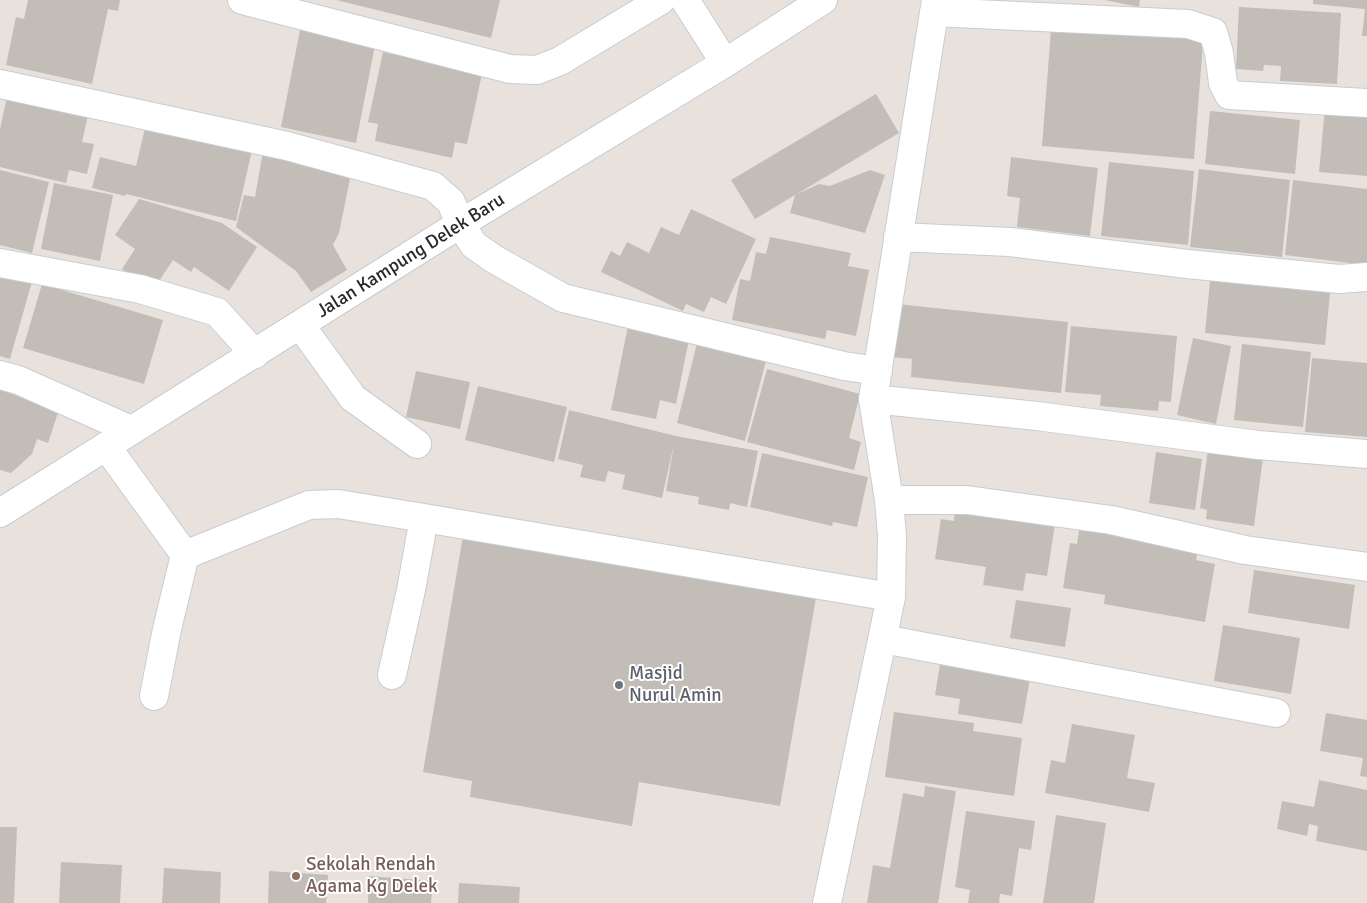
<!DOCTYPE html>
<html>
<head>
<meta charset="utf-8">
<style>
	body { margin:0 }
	canvas { display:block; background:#e9e2dc }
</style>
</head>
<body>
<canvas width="1367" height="903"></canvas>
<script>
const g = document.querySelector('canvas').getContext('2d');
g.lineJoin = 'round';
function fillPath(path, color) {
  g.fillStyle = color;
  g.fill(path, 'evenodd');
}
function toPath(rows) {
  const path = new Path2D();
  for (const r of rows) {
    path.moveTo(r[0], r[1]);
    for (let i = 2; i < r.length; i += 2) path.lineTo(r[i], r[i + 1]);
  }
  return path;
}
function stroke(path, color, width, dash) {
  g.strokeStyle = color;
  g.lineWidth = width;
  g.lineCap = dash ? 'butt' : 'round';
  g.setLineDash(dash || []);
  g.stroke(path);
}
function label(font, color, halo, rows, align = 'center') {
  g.font = font + ' Signika,sans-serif';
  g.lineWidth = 4;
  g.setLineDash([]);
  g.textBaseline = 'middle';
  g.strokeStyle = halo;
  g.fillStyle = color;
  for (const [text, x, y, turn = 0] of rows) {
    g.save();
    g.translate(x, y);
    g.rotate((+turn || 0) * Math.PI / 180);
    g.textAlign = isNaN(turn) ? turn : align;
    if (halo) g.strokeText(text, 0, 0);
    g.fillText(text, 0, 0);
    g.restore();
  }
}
fillPath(toPath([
	[28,0,120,0,118,11,108,9,92,84,6,65,16,17,24,19],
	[336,0,500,0,491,38],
	[1105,0,1140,0,1139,7],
	[1313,0,1367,0,1367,36,1362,36,1365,9,1313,4],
	[1239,7,1341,13,1337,84,1280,81,1281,66,1264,65,1263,71,1236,69],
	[1052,17,1204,30,1194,159,1042,146],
	[301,25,376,40,356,143,281,127],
	[383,52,482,74,467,144,455,142,452,158,375,141,378,124,368,122],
	[8,92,89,111,82,142,94,144,87,174,69,170,66,183,0,167,0,129],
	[876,94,899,133,755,219,731,180],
	[1325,108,1367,112,1367,176,1319,172],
	[1210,111,1300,120,1295,174,1205,164],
	[146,124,252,150,236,221,126,194,125,196,92,188,100,157,136,166],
	[263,151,352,169,339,233,333,245,347,270,311,292,296,271,236,227,244,195,255,197],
	[1011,157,1098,168,1090,236,1017,227,1020,198,1007,196],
	[1109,162,1194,171,1188,245,1101,236],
	[1199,169,1290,180,1282,257,1190,247],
	[0,170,49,182,32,253,0,245],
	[870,170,885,175,865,233,790,213,795,195,819,184,830,186],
	[1293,180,1367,189,1367,265,1285,255],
	[54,183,113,195,100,261,41,249],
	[139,199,222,223,257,247,229,291,194,267,191,272,173,260,153,290,122,269,135,249,115,235],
	[691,209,756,239,726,304,711,297,704,312,686,304,683,311,601,272,611,251,620,256,627,242,649,253,661,227,679,235],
	[770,237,851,253,848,266,869,270,856,336,827,330,825,339,732,320,740,279,750,281,756,252,766,254],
	[0,268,33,278,10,359,0,356],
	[1211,271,1331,283,1325,345,1205,333],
	[42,284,163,320,144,384,23,348],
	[897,304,1068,322,1061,393,911,377,912,359,892,357],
	[629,321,690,334,676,404,660,400,656,419,611,410],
	[1071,326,1177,336,1171,402,1159,401,1158,411,1100,406,1101,395,1065,392],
	[700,331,769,349,745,441,677,423],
	[1193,338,1231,346,1216,424,1177,415],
	[1242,344,1311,352,1303,427,1234,420],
	[1312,358,1367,363,1367,437,1305,432],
	[767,369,860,394,849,438,861,442,854,470,747,442],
	[416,371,470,382,460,429,406,417],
	[478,386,567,407,554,462,465,440],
	[0,390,59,410,48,443,37,439,32,454,11,473,0,470],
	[569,410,676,436,758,451,747,507,730,503,729,510,698,504,699,497,666,491,674,444,662,498,622,489,625,475,608,471,605,482,580,477,583,465,558,459],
	[1209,442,1264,450,1254,526,1206,519,1207,510,1200,508],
	[1156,452,1202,459,1195,510,1149,503],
	[762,453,868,477,857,527,833,522,832,526,750,507],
	[955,509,1055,524,1047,576,1026,573,1023,591,983,585,986,567,935,559,941,519,954,521],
	[1080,524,1199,544,1196,560,1215,564,1205,622,1104,604,1105,595,1063,588,1070,543,1077,544],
	[463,536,816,598,780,806,639,782,632,826,470,797,472,781,423,772],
	[1254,570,1355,585,1349,629,1248,613],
	[1016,600,1071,608,1065,647,1010,638],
	[1223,625,1300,638,1291,694,1214,681],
	[941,658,1031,673,1022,724,958,714,960,699,935,695],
	[894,712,974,723,973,731,1022,738,1014,796,885,777],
	[1326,713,1367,720,1367,777,1360,776,1363,758,1320,751],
	[1072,724,1135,735,1127,778,1155,783,1149,812,1045,793,1051,760,1065,763],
	[1319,780,1367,790,1367,851,1316,841,1318,826,1309,824,1307,836,1277,829,1282,801,1314,807],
	[925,786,956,791,938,903,867,903,873,865,890,868,903,793,924,797],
	[966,811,1035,821,1031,850,1019,848,1012,896,1000,894,999,903,968,903,970,890,955,887],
	[1056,815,1106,823,1094,903,1043,903],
	[0,827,17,827,14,903,0,903],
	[61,862,122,865,120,903,59,903],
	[164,868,221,872,220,903,162,903],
	[269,871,328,875,326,903,268,903],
	[369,876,433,881,431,903,368,903],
	[459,883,520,887,519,903,458,903]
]), '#c2bdb7');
const minor = toPath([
	[242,0,510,69,537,70,560,61,661,0],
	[685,0,725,63],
	[934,12,1188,24,1213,32,1219,53,1223,83,1229,95,1367,103],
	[0,84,287,146,433,186,451,202,460,224,474,245,494,259,563,298,844,366,878,371],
	[898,237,1010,242,1187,264,1339,279,1367,277],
	[0,263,140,289,217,312,255,354],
	[301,326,353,398,417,444],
	[0,375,18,380,131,430],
	[873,399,1037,416,1258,445,1367,454],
	[106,446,185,555],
	[889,500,967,500,1111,520,1245,550,1367,567],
	[0,513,460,224,725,63,823,0],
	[424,518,891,597],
	[185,555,309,505,338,504,424,518,411,590,392,675],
	[883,639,1276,713],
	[154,696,167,629,185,555],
	[827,903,891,597,892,536,889,500,873,399,936,0]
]);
stroke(minor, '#c7ccd5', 30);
stroke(minor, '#fff', 28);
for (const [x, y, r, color] of [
	[619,685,5,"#6b7280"],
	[296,876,5,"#8d6e63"]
]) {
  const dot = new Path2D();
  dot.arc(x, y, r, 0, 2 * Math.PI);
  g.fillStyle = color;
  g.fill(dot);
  stroke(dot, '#fff', 2);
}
label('19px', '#292929', '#fff', [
	["Jalan Kampung Delek Baru",411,256,-32]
]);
label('19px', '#5b616d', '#fff', [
	["Masjid",629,674],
	["Nurul Amin",629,696]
], 'left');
label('19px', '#785e54', '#fff', [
	["Sekolah Rendah",306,865],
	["Agama Kg Delek",306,887]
], 'left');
</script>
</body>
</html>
